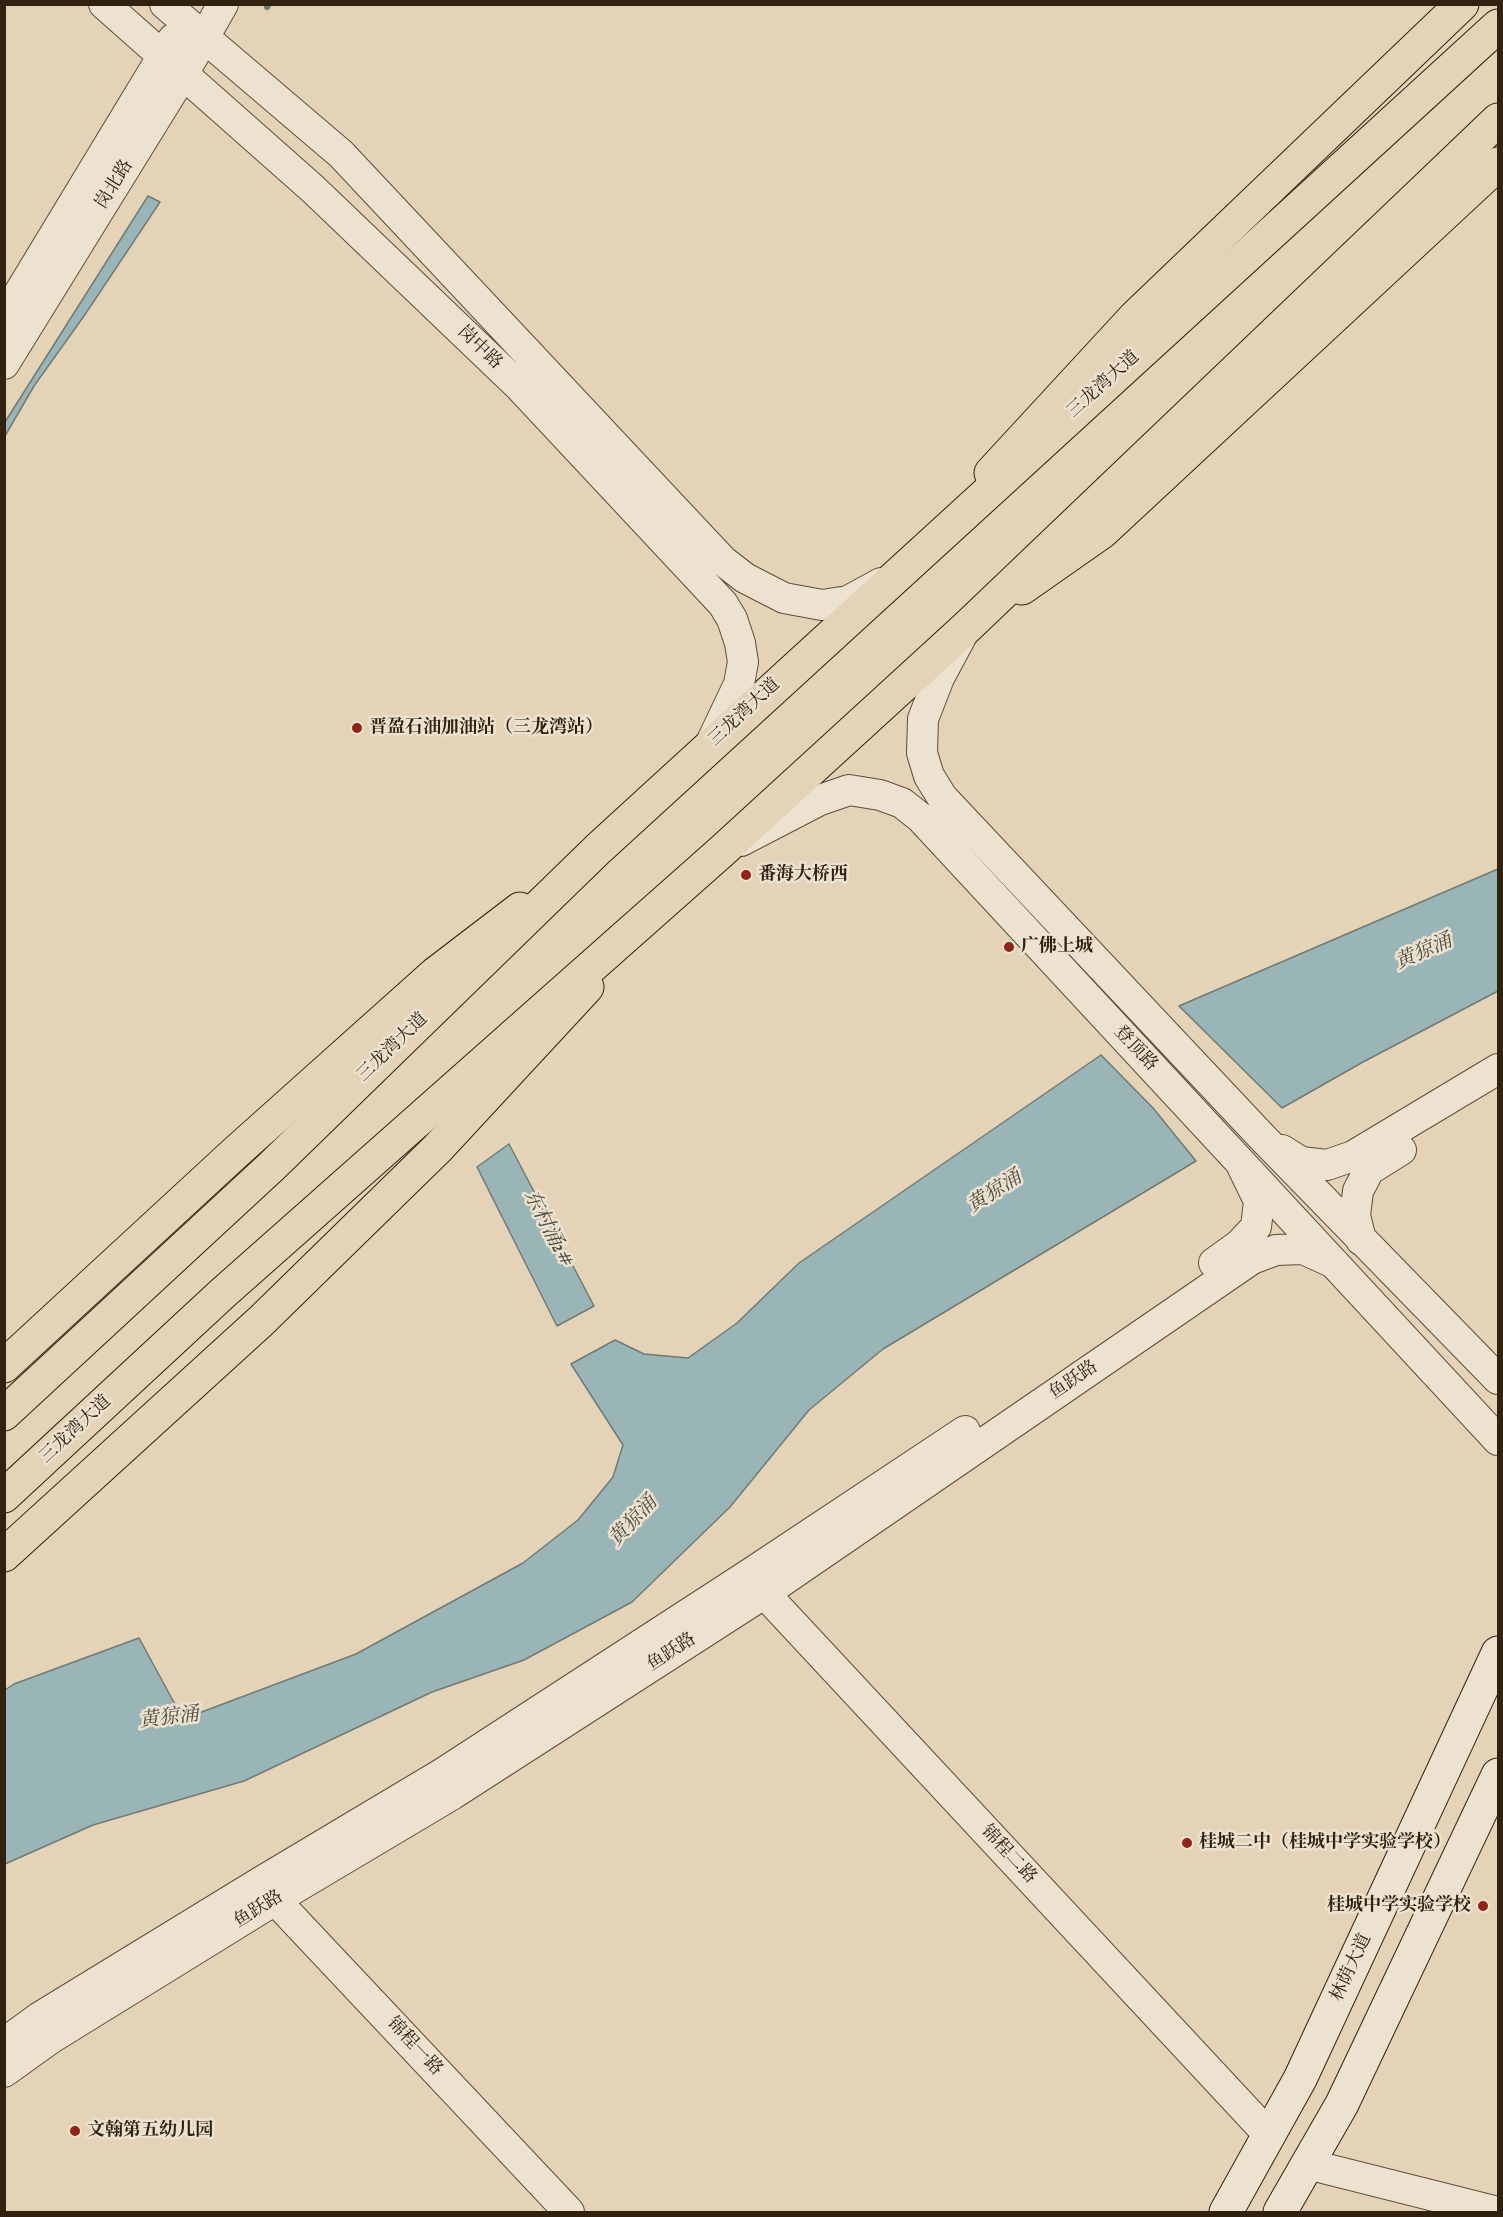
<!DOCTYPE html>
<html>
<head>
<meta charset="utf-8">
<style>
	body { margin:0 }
	#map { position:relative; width:1503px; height:2217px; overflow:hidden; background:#e4d3b6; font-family:"IM FELL DW Pica",serif }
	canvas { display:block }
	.frame { position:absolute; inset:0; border:6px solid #31210f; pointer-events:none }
</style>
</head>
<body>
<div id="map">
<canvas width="1503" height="2217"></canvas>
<div class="frame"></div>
</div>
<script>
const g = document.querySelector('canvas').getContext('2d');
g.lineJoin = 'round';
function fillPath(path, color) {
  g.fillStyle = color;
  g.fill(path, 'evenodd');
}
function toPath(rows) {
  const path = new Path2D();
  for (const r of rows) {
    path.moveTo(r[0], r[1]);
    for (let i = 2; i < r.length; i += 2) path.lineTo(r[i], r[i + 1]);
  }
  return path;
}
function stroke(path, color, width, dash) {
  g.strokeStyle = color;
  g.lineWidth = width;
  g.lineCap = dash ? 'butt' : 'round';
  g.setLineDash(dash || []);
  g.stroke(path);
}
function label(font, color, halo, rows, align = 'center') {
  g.font = font + ' "IM FELL DW Pica","Noto Serif SC",serif';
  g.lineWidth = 5;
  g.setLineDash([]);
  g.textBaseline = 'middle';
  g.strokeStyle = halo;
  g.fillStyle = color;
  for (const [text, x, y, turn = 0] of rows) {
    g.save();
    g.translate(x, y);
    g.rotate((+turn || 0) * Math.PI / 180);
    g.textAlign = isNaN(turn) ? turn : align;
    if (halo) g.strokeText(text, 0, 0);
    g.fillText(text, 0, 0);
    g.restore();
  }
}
const water = toPath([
	[148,196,160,202,84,316,34,386,5,436,5,422,148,196],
	[1498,869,1498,991,1363,1062,1282,1108,1179,1006,1498,869],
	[1101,1055,1153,1108,1196,1161,883,1349,809,1410,730,1507,632,1602,524,1660,432,1692,244,1781,93,1825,5,1864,5,1690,14,1684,139,1638,183,1719,356,1654,523,1563,578,1520,613,1477,623,1445,571,1364,615,1340,644,1354,688,1358,737,1323,799,1263,1101,1055],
	[509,1144,594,1306,557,1326,477,1167,509,1144]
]);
fillPath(water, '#9ab5b8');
stroke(water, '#707a74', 1.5);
stroke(toPath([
	[267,7,269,4]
]), '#707a74', 6);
const tertiary = toPath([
	[104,4,313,189,520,387,723,604,732,619,740,643,743,662,739,684,710,745],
	[165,4,341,154,723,561,745,578,784,598,822,605,848,601,881,583],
	[4,318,173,39],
	[4,364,183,74,223,4],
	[962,635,939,678,923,719,922,753,929,776,942,797,1262,1137,1498,1379],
	[741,841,820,800,849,790,880,795,902,803,921,818,1498,1440],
	[1282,1150,1301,1162,1327,1165,1353,1156,1498,1069],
	[1361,1240,1355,1215,1358,1191,1369,1170,1401,1150],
	[1214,1263,1239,1245,1256,1227,1259,1201,1240,1162],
	[752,1580,1269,2135],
	[263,1887,569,2212],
	[4,2043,40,2017,259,1883,443,1773,748,1575,965,1431],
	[4,2072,50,2039,275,1900,453,1794,765,1593,1252,1259,1276,1250,1303,1249,1334,1263],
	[1307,2164,1498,2212]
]);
const secondary = toPath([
	[1226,2212,1300,2079,1498,1653],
	[1280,2212,1342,2104,1498,1775]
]);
const primary = toPath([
	[991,473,1134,318,1462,4],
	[1022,588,1102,532,1498,164],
	[4,1366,236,1152,435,974,520,909],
	[4,1555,261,1321,437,1149,587,987]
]);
const trunk = toPath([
	[4,1414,271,1167,598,849,1498,26],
	[4,1496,223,1293,722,851,967,627,1498,120]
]);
stroke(tertiary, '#5e4e39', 32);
stroke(secondary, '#31210f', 35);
stroke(primary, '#31210f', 35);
stroke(trunk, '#31210f', 35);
stroke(tertiary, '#ede2d0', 30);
stroke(secondary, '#ede2d0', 33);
stroke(primary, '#e4d3b6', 33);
stroke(trunk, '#e4d3b6', 33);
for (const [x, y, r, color] of [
	[357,728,6,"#8f2418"],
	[746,875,6,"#8f2418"],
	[1009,947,6,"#8f2418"],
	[1187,1843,6,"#8f2418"],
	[1483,1906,6,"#8f2418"],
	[75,2131,6,"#8f2418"]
]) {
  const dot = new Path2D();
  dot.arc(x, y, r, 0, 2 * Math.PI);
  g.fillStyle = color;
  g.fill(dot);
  stroke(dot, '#ede2d0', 2);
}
label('18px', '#31210f', '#ede2d0', [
	["岗北路",115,185,-58],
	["岗中路",479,348,44],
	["三龙湾大道",1104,385,-42],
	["三龙湾大道",745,713,-43],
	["三龙湾大道",393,1048,-44],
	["登顶路",1135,1049,47],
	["鱼跃路",1074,1381,-34],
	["三龙湾大道",76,1430,-43],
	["鱼跃路",672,1653,-33],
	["锦程二路",1008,1855,47],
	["鱼跃路",259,1910,-32],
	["林荫大道",1352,1968,-65],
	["锦程一路",414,2047,47]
]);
label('bold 18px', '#31210f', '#ede2d0', [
	["晋盈石油加油站（三龙湾站）",369,728],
	["番海大桥西",758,875],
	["广佛上城",1021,947],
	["桂城二中（桂城中学实验学校）",1199,1843],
	["桂城中学实验学校",1471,1906,"right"],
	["文翰第五幼儿园",87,2131]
], 'left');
label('italic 20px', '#504d42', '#ede2d0', [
	["黄猄涌",1424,953,-24],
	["黄猄涌",995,1193,-33],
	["东村涌2#",547,1229,63],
	["黄猄涌",634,1522,-47],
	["黄猄涌",169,1719,-7]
]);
</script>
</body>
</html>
